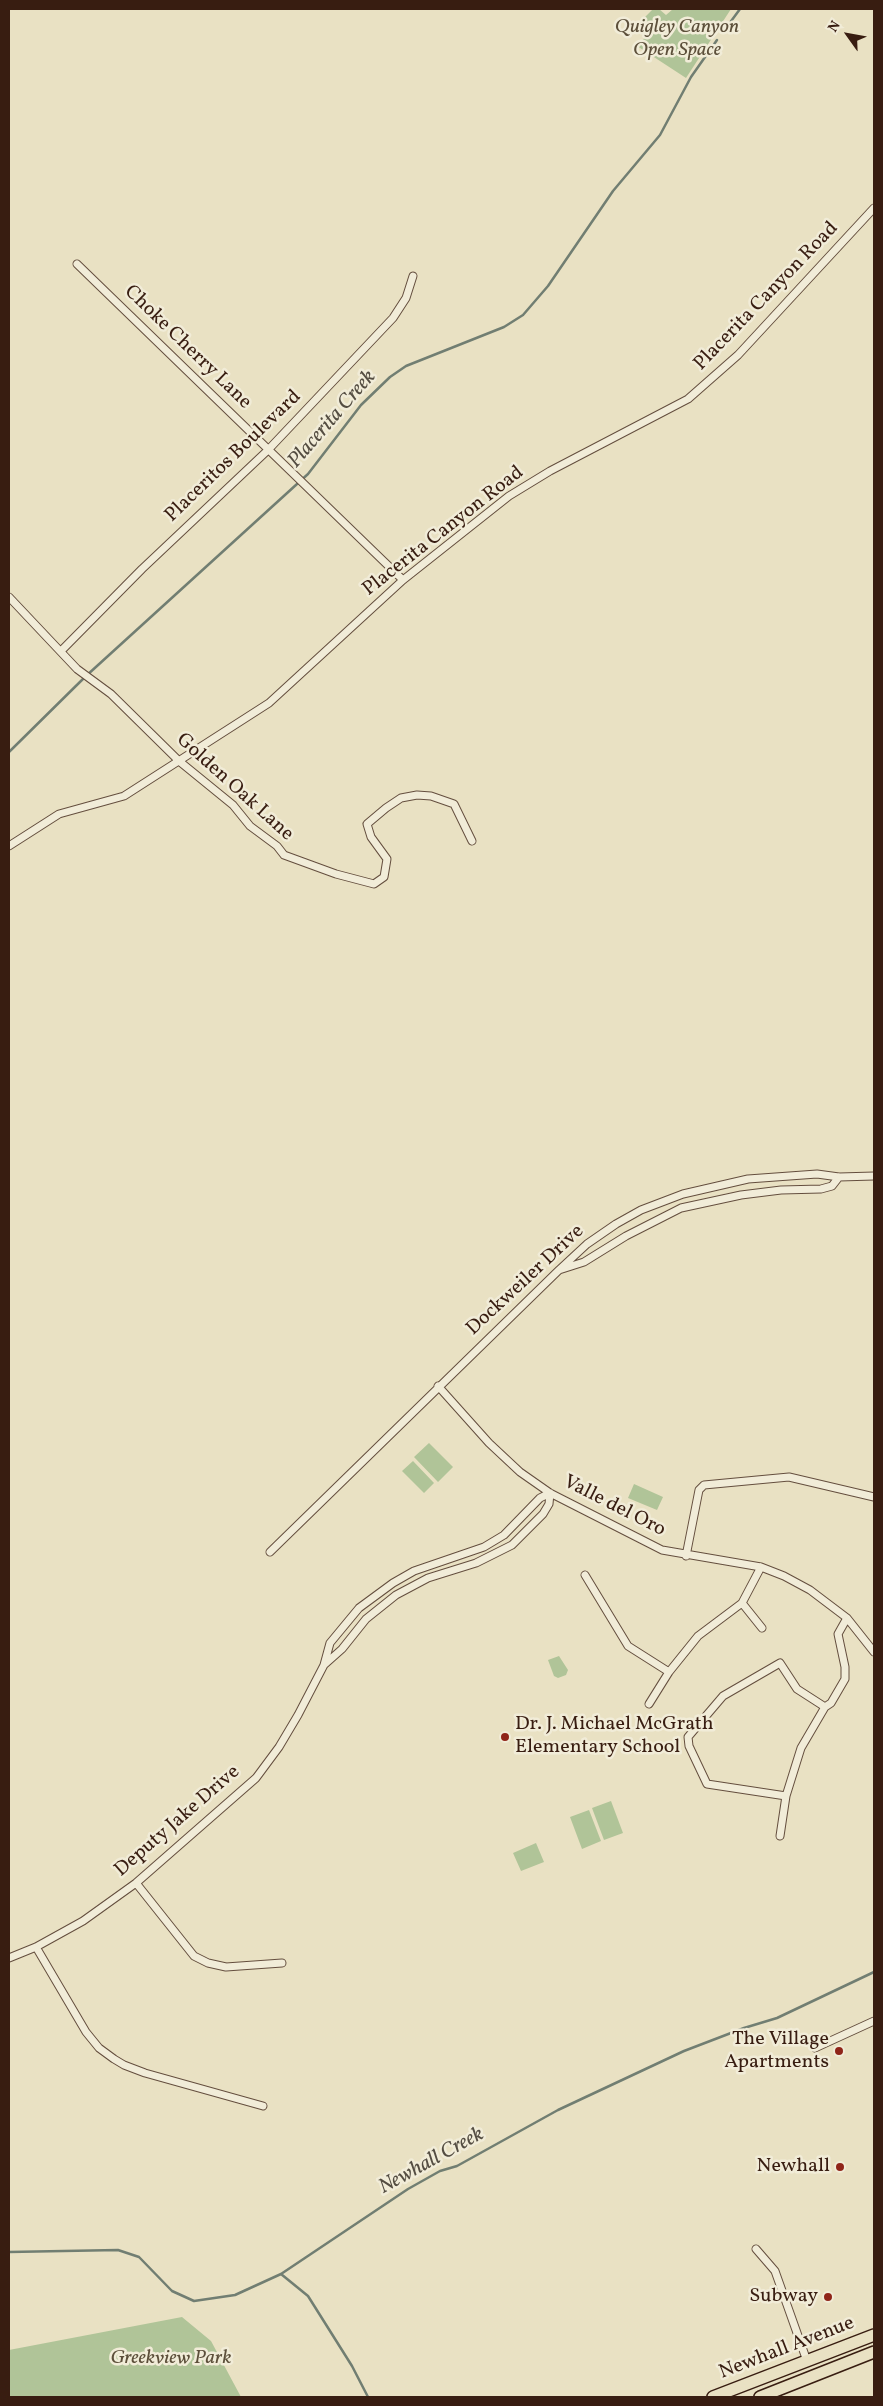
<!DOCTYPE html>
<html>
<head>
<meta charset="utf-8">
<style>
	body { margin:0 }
	#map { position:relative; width:883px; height:2406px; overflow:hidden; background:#e9e1c3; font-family:Vollkorn,serif }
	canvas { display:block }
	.frame { position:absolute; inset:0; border:10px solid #381d11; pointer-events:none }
	.north { position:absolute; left:823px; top:10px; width:50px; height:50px; -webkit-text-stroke:4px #f1ecd8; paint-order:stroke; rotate:302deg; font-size:14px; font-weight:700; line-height:20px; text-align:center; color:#381d11 }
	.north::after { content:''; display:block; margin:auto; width:18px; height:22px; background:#381d11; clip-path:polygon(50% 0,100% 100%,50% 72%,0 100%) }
</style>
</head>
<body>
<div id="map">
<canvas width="883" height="2406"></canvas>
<div class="frame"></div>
<div class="north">N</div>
</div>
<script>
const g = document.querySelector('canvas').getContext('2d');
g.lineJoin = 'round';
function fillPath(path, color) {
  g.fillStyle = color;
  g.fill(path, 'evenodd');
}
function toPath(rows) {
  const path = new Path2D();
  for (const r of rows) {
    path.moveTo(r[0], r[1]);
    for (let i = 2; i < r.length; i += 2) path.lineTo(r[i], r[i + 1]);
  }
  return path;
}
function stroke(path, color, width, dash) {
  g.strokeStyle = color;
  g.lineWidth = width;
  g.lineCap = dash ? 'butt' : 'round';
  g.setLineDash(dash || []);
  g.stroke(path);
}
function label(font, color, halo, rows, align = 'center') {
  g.font = font + ' Vollkorn,serif';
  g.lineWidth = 5;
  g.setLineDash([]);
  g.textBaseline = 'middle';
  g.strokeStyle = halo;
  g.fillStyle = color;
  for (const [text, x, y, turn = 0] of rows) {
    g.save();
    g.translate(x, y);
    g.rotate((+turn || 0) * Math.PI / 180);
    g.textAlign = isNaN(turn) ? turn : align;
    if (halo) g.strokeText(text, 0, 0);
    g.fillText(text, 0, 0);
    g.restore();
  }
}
fillPath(toPath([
	[653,9,659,9,666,15,673,9,731,9,686,78,637,46,650,32,641,21],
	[429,1443,453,1467,438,1482,414,1457],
	[413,1461,434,1483,424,1493,402,1471],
	[634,1484,663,1497,657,1510,628,1498],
	[559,1656,568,1670,566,1675,558,1678,554,1676,548,1660],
	[611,1801,623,1833,604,1840,592,1808],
	[589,1810,601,1841,582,1849,570,1817],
	[536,1843,544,1862,521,1871,513,1853],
	[182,2317,211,2341,241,2397,9,2397,9,2350]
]), '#b0c498');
stroke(toPath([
	[726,28,740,9],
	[9,752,86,676,308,474,361,405,390,377,406,366,504,327,523,315,548,286,613,191,660,135,691,77,717,40],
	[9,2252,118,2250,139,2257,172,2291,194,2301,235,2295,281,2274,408,2189,440,2171,457,2166,558,2110,684,2051,744,2028,777,2018,874,1972],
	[281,2274,308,2296,352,2366,368,2397]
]), '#717e72', 2.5);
const minor = toPath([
	[77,264,403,580],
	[9,597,77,669,111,694,179,761,233,805,250,826,277,846,284,855,336,874,374,884,384,877,387,859,371,837,367,824,386,808,401,798,417,795,431,796,454,804,472,841],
	[61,651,142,569,268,450,393,318,406,298,413,276],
	[9,846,59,814,124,796,269,703,403,580,509,496,550,471,688,399,738,355,874,208],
	[559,1270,584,1262,626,1236,681,1208,741,1195,781,1190,821,1189,832,1186,839,1177],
	[438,1386,489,1443,520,1472,550,1493,662,1550,761,1567,784,1576,810,1590,847,1618,874,1652],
	[270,1552,559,1270,587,1244,616,1224,641,1210,683,1194,748,1179,817,1174,839,1177,874,1176],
	[686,1556,699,1490,704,1485,789,1477,874,1497],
	[585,1575,628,1646,669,1672],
	[742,1603,762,1628],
	[324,1665,342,1649,366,1619,396,1595,428,1578,476,1563,512,1545,543,1514,549,1504,550,1493],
	[649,1704,669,1672,698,1636,742,1603,761,1567],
	[786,1796,707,1784,689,1746,688,1737,723,1696,780,1663,797,1689,825,1707],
	[780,1836,786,1796,801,1748,825,1707,831,1703,845,1679,845,1667,838,1634,847,1618],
	[136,1883,194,1956,208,1963,226,1967,282,1963],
	[36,1947,86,2032,99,2048,114,2059,124,2065,145,2073,263,2106],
	[9,1958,36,1947,83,1921,136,1883,256,1778,279,1747,298,1715,324,1665,330,1643,359,1608,393,1583,414,1571,484,1547,504,1535,540,1498,550,1493],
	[815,2048,874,2021],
	[756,2249,775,2271,807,2361]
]);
const primary = toPath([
	[713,2397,874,2335],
	[760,2397,874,2352]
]);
stroke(minor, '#644e3e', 9);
stroke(primary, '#381d11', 14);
stroke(minor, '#f1ecd8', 7);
stroke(primary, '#e9e1c3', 11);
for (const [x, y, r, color] of [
	[505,1737,5,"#8f2418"],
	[839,2051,5,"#8f2418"],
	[840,2167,5,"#8f2418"],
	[828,2297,5,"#8f2418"]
]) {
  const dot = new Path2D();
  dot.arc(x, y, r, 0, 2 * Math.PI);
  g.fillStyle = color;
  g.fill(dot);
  stroke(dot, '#f1ecd8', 2);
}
label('italic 20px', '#5c4f3a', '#f1ecd8', [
	["Quigley Canyon",677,28],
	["Open Space",677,51],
	["Greekview Park",171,2359]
]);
label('20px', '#381d11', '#f1ecd8', [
	["Placerita Canyon Road",767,297,-46],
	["Choke Cherry Lane",187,348,44],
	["Placeritos Boulevard",234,457,-44],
	["Placerita Canyon Road",444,532,-38],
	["Golden Oak Lane",234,788,42],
	["Dockweiler Drive",526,1281,-43],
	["Valle del Oro",614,1507,27],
	["Deputy Jake Drive",178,1822,-41],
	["Newhall Avenue",787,2349,-21]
]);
label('20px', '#381d11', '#f1ecd8', [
	["Dr. J. Michael McGrath",515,1725,"left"],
	["Elementary School",515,1748,"left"],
	["The Village",829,2040],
	["Apartments",829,2063],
	["Newhall",830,2167],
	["Subway",818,2297]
], 'right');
label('italic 21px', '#544d42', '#f1ecd8', [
	["Placerita Creek",333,420,-49],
	["Newhall Creek",432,2162,-29]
]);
</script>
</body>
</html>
